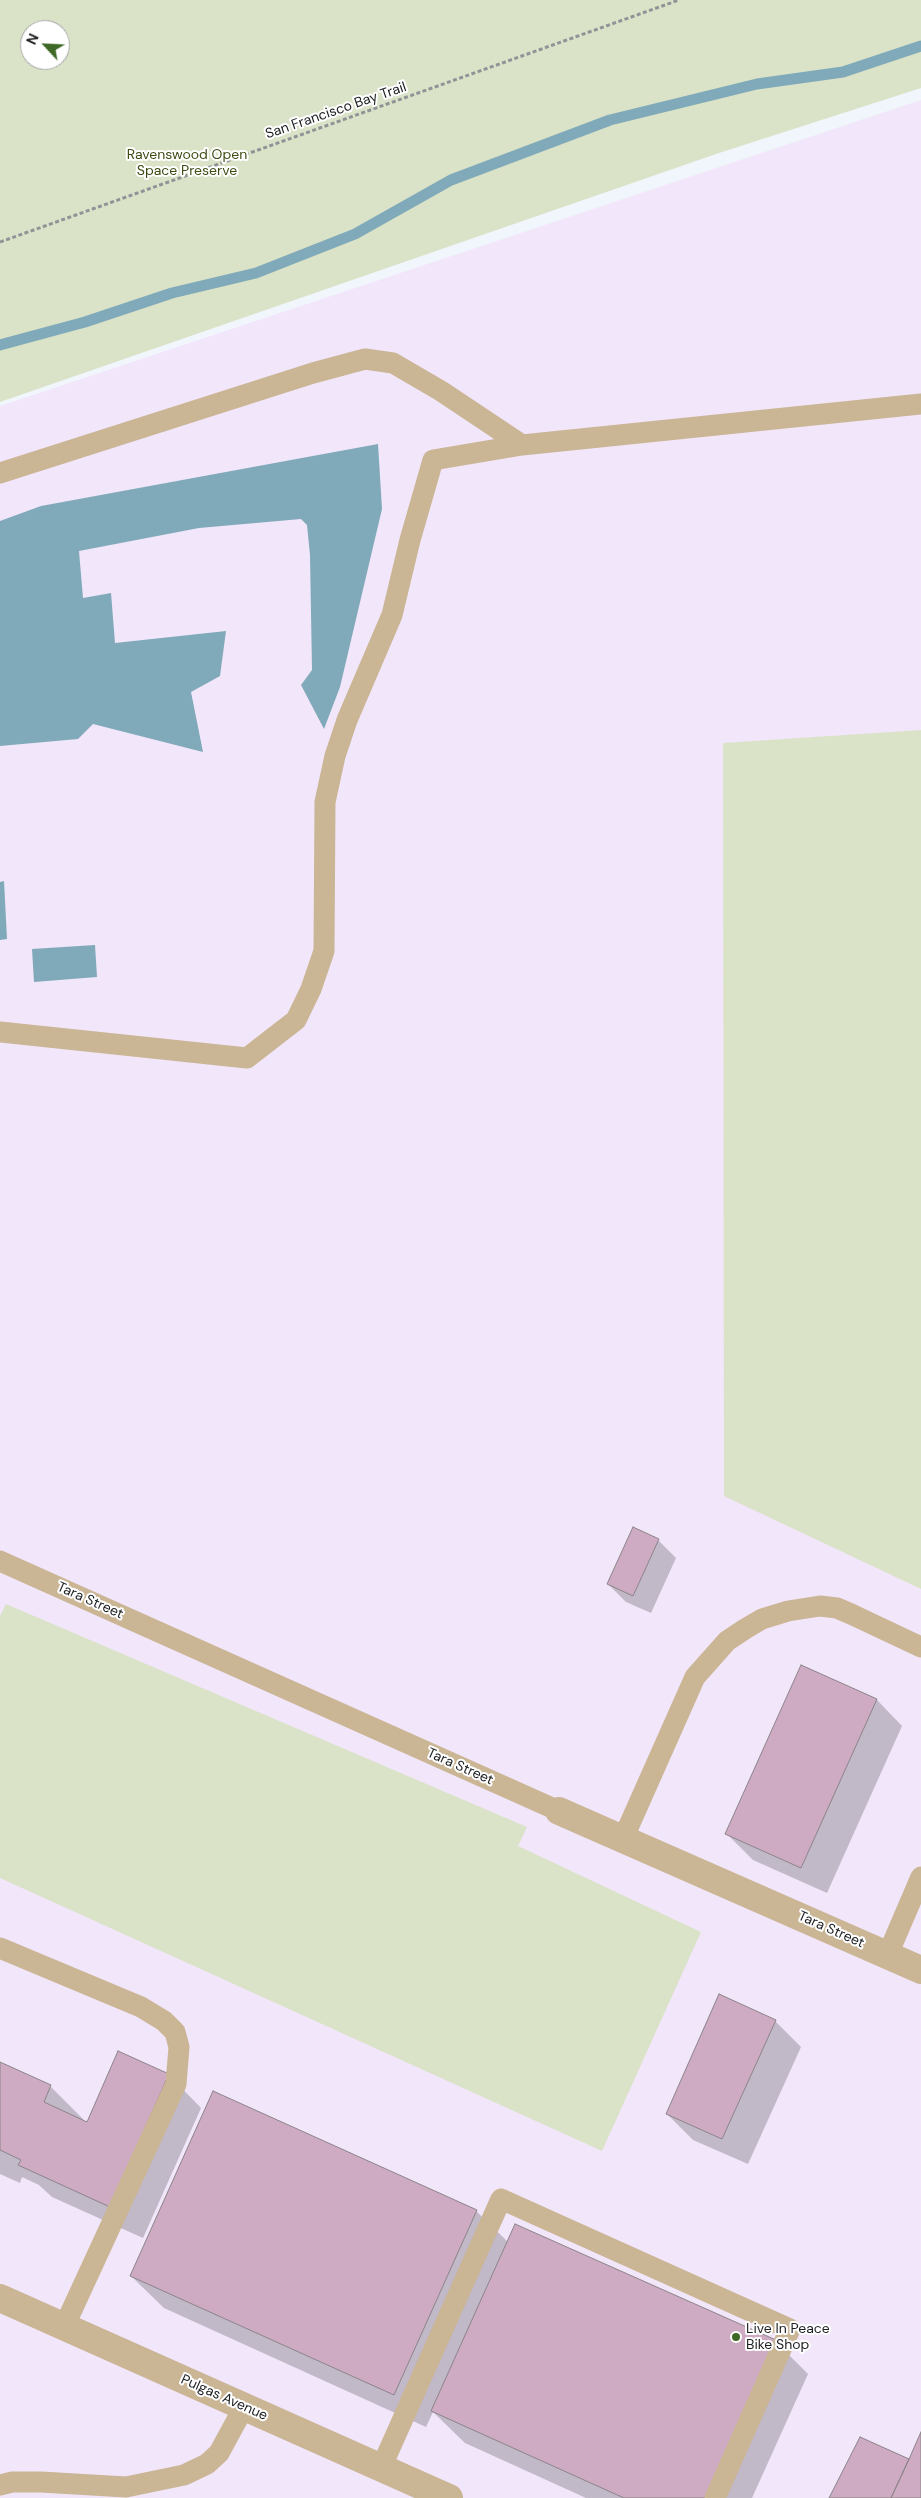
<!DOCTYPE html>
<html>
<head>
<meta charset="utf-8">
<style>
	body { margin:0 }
	#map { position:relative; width:921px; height:2498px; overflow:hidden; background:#f0f6fb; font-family:"DM Sans",sans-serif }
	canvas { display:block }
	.north { position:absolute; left:20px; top:20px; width:50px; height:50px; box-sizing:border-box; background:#fff; border:1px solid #a4a5a6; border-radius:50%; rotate:295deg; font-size:14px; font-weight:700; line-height:20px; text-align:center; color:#1c1e20 }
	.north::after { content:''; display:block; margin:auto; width:18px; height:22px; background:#3d6826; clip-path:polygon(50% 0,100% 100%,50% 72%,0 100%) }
</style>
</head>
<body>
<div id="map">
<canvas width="921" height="2498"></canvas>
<div class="north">N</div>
</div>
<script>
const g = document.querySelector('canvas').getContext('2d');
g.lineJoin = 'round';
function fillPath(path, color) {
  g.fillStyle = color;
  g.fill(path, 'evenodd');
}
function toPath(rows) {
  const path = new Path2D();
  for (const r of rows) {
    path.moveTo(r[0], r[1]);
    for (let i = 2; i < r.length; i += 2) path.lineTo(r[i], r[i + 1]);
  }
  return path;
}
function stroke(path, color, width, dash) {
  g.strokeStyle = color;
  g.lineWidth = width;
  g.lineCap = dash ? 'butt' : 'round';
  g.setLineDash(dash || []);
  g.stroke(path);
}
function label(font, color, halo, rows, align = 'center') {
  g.font = font + ' "DM Sans",sans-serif';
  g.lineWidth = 4;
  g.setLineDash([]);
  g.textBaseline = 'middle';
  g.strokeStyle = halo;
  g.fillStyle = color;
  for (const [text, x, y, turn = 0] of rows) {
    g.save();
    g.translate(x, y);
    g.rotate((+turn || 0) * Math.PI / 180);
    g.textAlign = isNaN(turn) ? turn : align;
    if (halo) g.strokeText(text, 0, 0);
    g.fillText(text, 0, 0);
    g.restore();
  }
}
fillPath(toPath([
	[921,100,921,2498,0,2498,0,406]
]), '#f2e6fa');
fillPath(toPath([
	[0,0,921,0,921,88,719,153,0,402],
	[30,30,60,30,60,60,30,60],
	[921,730,921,1589,724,1496,723,743],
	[6,1604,527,1827,518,1846,701,1932,602,2151,0,1878,0,1616]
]), '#dae3c8');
fillPath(toPath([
	[378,444,382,509,340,687,324,729,301,685,312,670,310,555,307,525,301,519,199,528,79,551,83,598,111,593,115,643,226,631,220,676,191,692,203,752,93,724,78,739,0,746,0,521,41,506],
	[4,881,7,939,0,940,0,882],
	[95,945,97,977,34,982,32,949]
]), '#80aab9');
fillPath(toPath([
	[658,1540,676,1558,651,1613,626,1602,608,1584],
	[802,1667,877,1700,902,1726,827,1893,753,1860,727,1834],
	[775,2021,801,2047,748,2164,693,2140,667,2114],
	[0,2064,50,2086,83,2119,82,2121,88,2123,169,2075,201,2108,143,2238,52,2197,39,2185,22,2177,20,2183,0,2174],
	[476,2211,508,2242,775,2341,808,2374,752,2498,586,2498,465,2443,433,2412,426,2427,164,2308,131,2276]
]), '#0003');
stroke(toPath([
	[0,345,85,322,172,293,256,273,355,234,451,180,610,120,757,84,843,72,921,46]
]), '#80aab9', 11);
const building = toPath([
	[633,1527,659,1539,633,1596,607,1584,633,1527],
	[801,1665,877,1699,801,1868,725,1834,801,1665],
	[719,1994,776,2020,722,2139,666,2114,719,1994],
	[118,2051,169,2074,110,2207,18,2165,21,2160,0,2150,0,2062,51,2085,44,2102,87,2122,118,2051],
	[213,2091,477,2210,394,2395,130,2276,213,2091],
	[515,2224,776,2340,705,2498,624,2498,431,2411,515,2224],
	[921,2432,921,2498,891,2498,909,2459,921,2432],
	[860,2437,909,2459,891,2498,829,2498,860,2437]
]);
fillPath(building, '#ceabc2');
stroke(building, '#8b8589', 1);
stroke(toPath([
	[0,242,679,0]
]), '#909497', 3, [4, 2.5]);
stroke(toPath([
	[0,473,313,373,365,359,393,363,441,391,522,445],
	[0,1032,247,1058,296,1020,311,989,324,951,325,802,335,756,347,720,392,615,410,540,433,460,522,445,921,404],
	[0,1561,559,1811],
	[623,1839,695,1677,727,1641,745,1629,762,1619,788,1611,820,1606,837,1608,851,1614,921,1647],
	[0,1948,141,2007,164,2021,175,2032,179,2047,176,2084,64,2327],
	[888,1954,921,1877],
	[381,2468,501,2199,790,2329,715,2498],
	[0,2485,12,2482,41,2482,126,2487,184,2475,207,2464,219,2453,244,2407]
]), '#cab595', 21);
stroke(toPath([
	[559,1811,921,1970],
	[0,2298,449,2498]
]), '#cab595', 28);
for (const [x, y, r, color] of [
	[736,2337,5,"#3d6826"]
]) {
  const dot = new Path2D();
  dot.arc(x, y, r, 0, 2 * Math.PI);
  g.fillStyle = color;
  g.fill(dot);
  stroke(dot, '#fff', 2);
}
label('14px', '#1c1e20', '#fff', [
	["San Francisco Bay Trail",336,111,-19],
	["Tara Street",90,1601,24],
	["Tara Street",460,1767,24],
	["Tara Street",831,1930,24],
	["Pulgas Avenue",224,2398,24]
]);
label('14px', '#3e4b13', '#fff', [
	["Ravenswood Open",187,155],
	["Space Preserve",187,171]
]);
label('14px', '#1c1e20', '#fff', [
	["Live In Peace",746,2329],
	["Bike Shop",746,2345]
], 'left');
</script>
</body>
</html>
